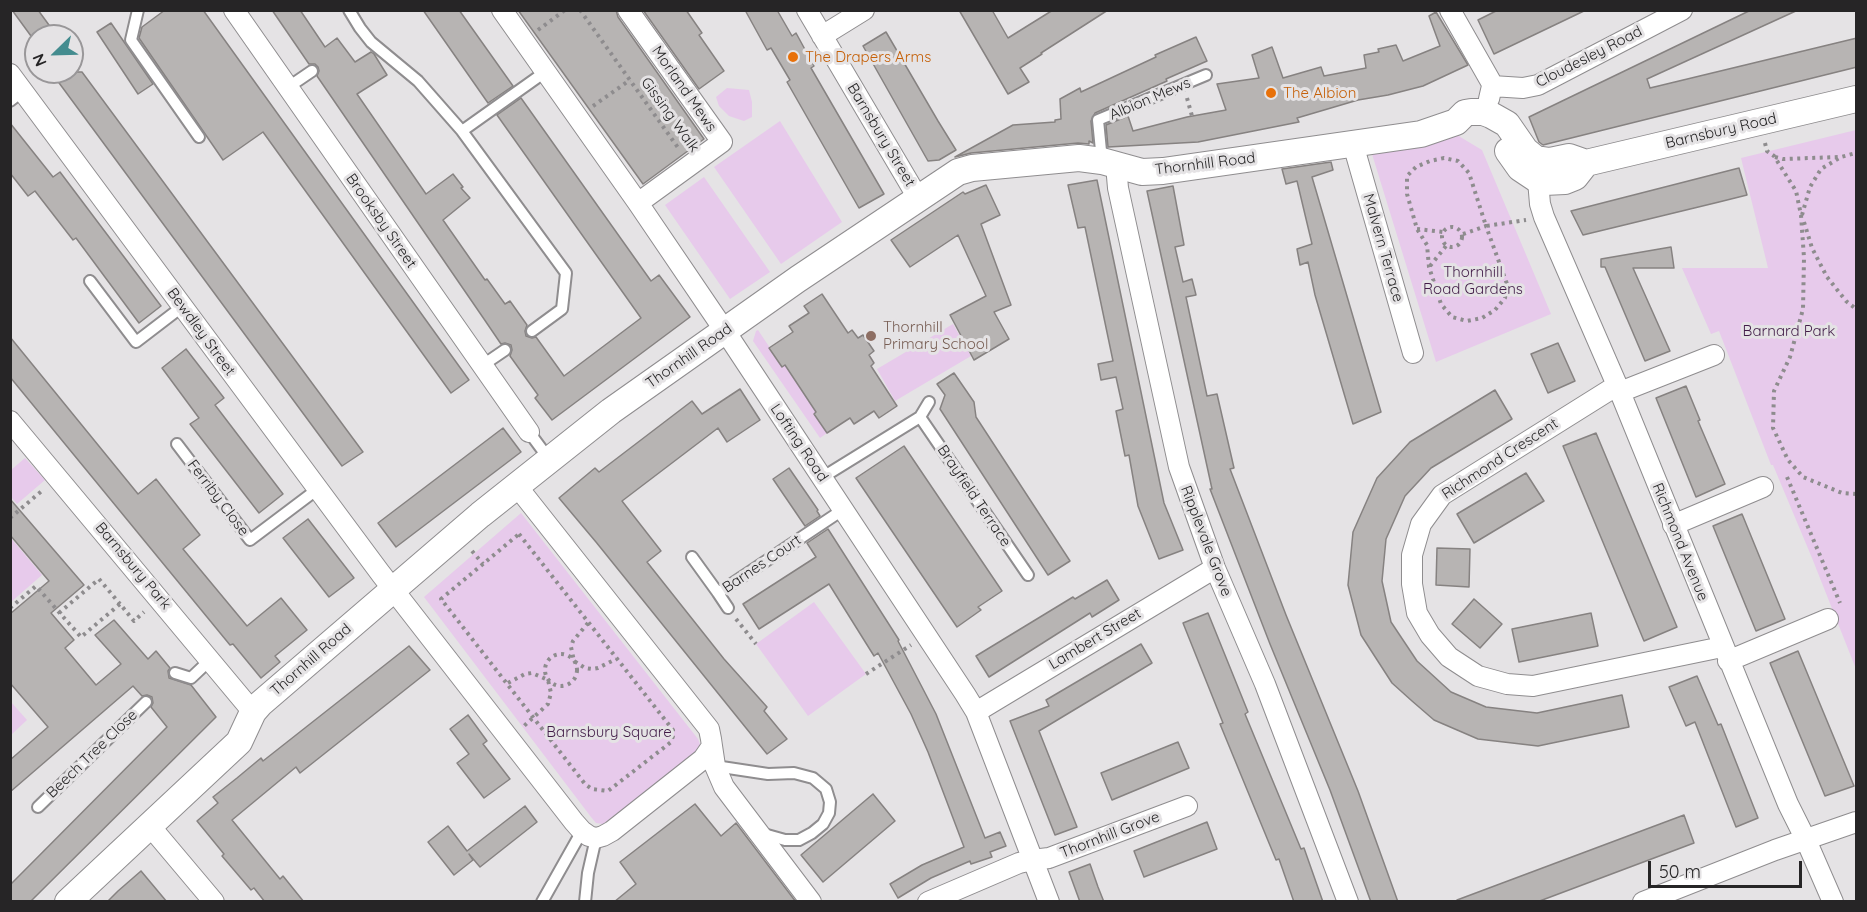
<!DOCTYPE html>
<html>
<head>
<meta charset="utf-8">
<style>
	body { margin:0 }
	#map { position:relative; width:1867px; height:912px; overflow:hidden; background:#e5e3e5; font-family:Quicksand,sans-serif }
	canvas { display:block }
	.frame { position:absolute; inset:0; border:12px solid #262526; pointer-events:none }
	.north { position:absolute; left:24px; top:24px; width:60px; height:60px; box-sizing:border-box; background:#e5e3e5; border:2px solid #999799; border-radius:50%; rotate:247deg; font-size:16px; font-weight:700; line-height:24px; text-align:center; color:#262526 }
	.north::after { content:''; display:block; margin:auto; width:21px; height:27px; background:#448c8f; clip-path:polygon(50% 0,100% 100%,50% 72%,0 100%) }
	.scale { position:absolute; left:1648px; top:861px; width:154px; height:27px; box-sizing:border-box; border:3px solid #262526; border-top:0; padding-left:8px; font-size:18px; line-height:21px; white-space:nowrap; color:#262526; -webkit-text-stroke:4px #e5e3e5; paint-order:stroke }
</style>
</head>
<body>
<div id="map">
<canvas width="1867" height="912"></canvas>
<div class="frame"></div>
<div class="north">N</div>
<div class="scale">50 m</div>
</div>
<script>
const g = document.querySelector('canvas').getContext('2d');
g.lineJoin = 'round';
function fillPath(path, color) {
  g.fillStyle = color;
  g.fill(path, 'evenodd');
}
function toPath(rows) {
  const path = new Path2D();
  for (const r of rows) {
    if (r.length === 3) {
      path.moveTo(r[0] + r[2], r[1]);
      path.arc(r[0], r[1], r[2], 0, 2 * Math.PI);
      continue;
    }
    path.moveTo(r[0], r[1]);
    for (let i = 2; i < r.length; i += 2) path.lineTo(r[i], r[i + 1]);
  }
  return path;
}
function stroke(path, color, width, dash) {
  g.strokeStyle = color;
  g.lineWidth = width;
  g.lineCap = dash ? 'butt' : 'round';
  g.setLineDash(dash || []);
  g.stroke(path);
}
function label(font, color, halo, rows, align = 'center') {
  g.font = font + ' Quicksand,sans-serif';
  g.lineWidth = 6;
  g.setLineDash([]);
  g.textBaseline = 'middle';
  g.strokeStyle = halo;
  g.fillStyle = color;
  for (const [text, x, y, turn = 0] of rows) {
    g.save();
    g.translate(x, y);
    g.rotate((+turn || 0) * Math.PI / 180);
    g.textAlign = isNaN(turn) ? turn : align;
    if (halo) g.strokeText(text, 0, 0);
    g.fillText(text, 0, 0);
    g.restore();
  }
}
fillPath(toPath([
	[727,88,749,90,752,102,752,117,744,121,729,116,719,106,716,97],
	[780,121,842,222,781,264,714,167],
	[1856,130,1856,669,1812,558,1773,465,1771,465,1719,331,1711,334,1682,268,1768,268,1741,158],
	[1457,135,1482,150,1551,314,1436,362,1372,154],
	[704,177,770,272,730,299,665,205],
	[953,324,971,356,895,401,877,369],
	[758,330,782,366,785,365,816,412,814,414,827,433,820,438,753,341,756,331],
	[25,458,45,480,17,504,11,497,11,470],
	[521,513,698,739,701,747,698,752,603,824,596,823,591,817,424,597],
	[10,537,42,575,11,602,10,602],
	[814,602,866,674,808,716,756,644],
	[11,702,27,720,11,735,10,735]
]), '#e7caeb');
const building = toPath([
	[12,10,38,10,57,36,31,36,12,10],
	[165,10,203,10,469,380,451,393,263,132,223,160,139,38,142,27,165,10],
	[272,10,300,10,325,47,337,38,355,62,371,52,374,54,387,75,357,94,426,194,453,174,463,187,461,188,470,198,443,220,485,280,487,279,505,304,510,301,527,325,525,331,526,336,532,338,536,337,564,376,641,318,497,115,521,98,651,281,659,275,690,317,552,420,535,398,538,395,510,356,512,350,511,345,505,343,501,344,484,319,317,76,319,71,318,67,315,64,309,64,272,10],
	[423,10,459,10,513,86,488,103,423,10],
	[518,10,616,10,618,17,704,139,643,184,518,10],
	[643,10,686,10,702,33,699,35,724,71,699,89,643,10],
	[745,10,777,10,792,36,796,33,814,66,811,68,884,194,859,208,787,82,790,80,771,48,767,50,745,10],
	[959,10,992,10,1008,38,1053,10,1108,10,1041,53,1042,54,1020,68,1029,82,1008,94,959,10],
	[1498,10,1586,10,1494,54,1478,20,1498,10],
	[1751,10,1798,10,1647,79,1650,88,1857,38,1857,67,1543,145,1539,142,1529,117,1751,10],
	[1436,12,1468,65,1423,86,1388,95,1358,100,1297,118,1299,122,1198,142,1108,147,1106,125,1128,116,1133,131,1187,117,1226,110,1217,84,1259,78,1252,55,1272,47,1283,78,1321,67,1324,76,1366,68,1364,55,1379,52,1378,49,1396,45,1403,61,1440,46,1429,16,1436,12],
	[111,23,153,84,138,94,97,32,111,23],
	[886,32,938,121,956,150,939,160,928,161,863,46,886,32],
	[1196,37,1207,61,1166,79,1167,81,1095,113,1091,121,1093,143,1089,141,1089,144,1078,143,971,153,955,157,1013,125,1055,122,1055,120,1061,119,1060,99,1080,88,1081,92,1156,57,1155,55,1196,37],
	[51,72,82,72,363,452,342,466,51,72],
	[10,123,53,177,60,172,161,306,139,323,76,238,73,240,35,191,28,196,10,173,10,123],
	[1331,162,1333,170,1312,177,1381,412,1353,424,1315,295,1308,262,1300,265,1297,249,1312,244,1297,181,1286,184,1282,169,1331,162],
	[1739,168,1747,195,1719,202,1583,235,1571,211,1739,168],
	[1097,180,1164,503,1183,550,1159,559,1138,506,1129,455,1125,456,1116,411,1123,409,1116,377,1101,380,1098,364,1113,361,1085,227,1078,228,1068,185,1097,180],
	[986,185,1000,215,981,224,1011,305,994,312,1009,339,974,360,950,315,986,296,958,235,910,267,891,240,963,192,965,194,986,185],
	[1173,186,1184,245,1175,247,1183,282,1192,279,1196,295,1186,297,1207,396,1217,394,1234,468,1230,469,1286,615,1358,791,1398,902,1371,902,1330,790,1270,644,1210,489,1212,489,1147,191,1173,186],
	[1671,247,1674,268,1633,268,1670,351,1645,361,1605,267,1601,267,1601,259,1671,247],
	[822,294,848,333,852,330,858,338,863,335,874,351,869,355,874,363,871,366,897,406,879,418,874,411,854,424,850,418,827,433,814,414,816,412,785,365,782,367,769,348,793,332,789,326,809,313,804,306,822,294],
	[10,337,138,494,156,479,200,535,183,549,247,626,281,598,307,630,275,656,280,662,261,678,233,644,230,645,10,377,10,337],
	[1558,343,1575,381,1548,393,1531,354,1558,343],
	[186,349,224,398,215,405,283,494,259,513,190,424,199,418,162,368,186,349],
	[954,373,974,402,976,417,1070,561,1048,575,940,409,945,395,937,384,954,373],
	[1686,386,1700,420,1698,421,1725,484,1696,497,1656,398,1686,386],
	[740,389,760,420,727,442,718,428,622,501,661,551,647,562,724,659,767,707,764,711,787,739,767,754,596,542,559,498,595,468,599,472,692,401,702,414,740,389],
	[1495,390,1512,419,1431,468,1405,496,1386,539,1382,581,1391,622,1417,661,1451,692,1486,707,1537,713,1622,695,1629,727,1538,746,1478,739,1434,720,1412,701,1392,683,1361,635,1348,585,1353,532,1377,478,1410,442,1495,390],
	[503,428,521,452,396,547,378,523,503,428],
	[1596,433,1677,627,1644,641,1563,446,1596,433],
	[904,446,1002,591,978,607,981,610,957,627,856,478,904,446],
	[789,468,818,510,817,511,820,516,805,526,773,479,789,468],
	[1526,473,1544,501,1474,543,1457,514,1526,473],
	[10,499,84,585,51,613,74,640,65,648,96,685,121,664,95,635,114,620,148,659,156,651,170,668,168,671,169,678,191,685,216,717,30,902,10,902,10,885,167,727,151,707,153,703,152,697,147,695,142,696,133,686,10,792,10,760,48,727,10,683,10,614,49,581,10,535,10,499],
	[1742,514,1785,619,1756,631,1713,526,1742,514],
	[308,519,354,578,329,597,283,538,308,519],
	[828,529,899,640,898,641,936,714,985,838,1000,832,1006,846,990,852,992,857,971,864,970,861,931,878,898,898,890,884,922,865,964,847,928,752,911,714,878,653,874,656,829,584,759,629,743,604,816,557,807,543,828,529],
	[1437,548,1470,549,1469,587,1436,585,1437,548],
	[1107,580,1119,600,1092,617,1090,613,989,677,976,656,1073,597,1075,599,1107,580],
	[1474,599,1502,624,1480,648,1452,624,1474,599],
	[1208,613,1248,712,1245,714,1301,849,1304,848,1323,902,1294,902,1279,859,1276,860,1220,724,1223,723,1183,623,1208,613],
	[1591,613,1598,646,1519,662,1512,629,1591,613],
	[1141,644,1152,663,1039,731,1077,827,1055,835,1010,721,1049,706,1046,700,1141,644],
	[409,646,430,670,300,773,296,767,232,820,280,879,283,876,304,902,265,902,254,888,251,890,222,856,224,854,197,821,218,803,213,797,237,778,261,758,263,761,409,646],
	[1798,651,1854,786,1825,796,1770,663,1798,651],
	[1697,676,1718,725,1721,724,1758,818,1736,827,1695,722,1686,726,1669,687,1697,676],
	[468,715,487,741,483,744,510,779,484,798,457,763,469,754,450,729,468,715],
	[1178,742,1189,768,1112,800,1101,773,1178,742],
	[873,794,895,821,823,882,801,855,873,794],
	[695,804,721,836,736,823,796,902,614,902,636,884,620,862,695,804],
	[525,806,537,822,480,867,469,854,473,860,454,875,428,842,448,826,467,851,525,806],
	[1684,815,1694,843,1537,902,1457,902,1457,900,1684,815],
	[1207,822,1217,849,1144,877,1134,851,1207,822],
	[1090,864,1098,887,1104,902,1080,902,1069,872,1090,864],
	[141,871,167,902,107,902,118,891,141,871]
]);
fillPath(building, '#b7b4b3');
stroke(building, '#868281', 1.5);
const service = toPath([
	[138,10,131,40,199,137],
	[349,10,360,28,371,42,418,81,462,131,566,273,562,309,532,331],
	[287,88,312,71],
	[10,101,23,91],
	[462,131,545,72],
	[1102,161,1098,120,1206,75],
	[90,281,136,342,183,306],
	[483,365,505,350],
	[920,417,1028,575],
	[529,432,549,459],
	[177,444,250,540,319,488],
	[823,477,920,417,929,402],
	[692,557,718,593,844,509],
	[718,593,728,608],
	[175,673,191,678,210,660],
	[715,766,768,774,794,773,813,778,826,789,830,802,829,813,823,824,812,833,799,840,785,840,760,833],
	[38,807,146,702],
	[542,902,582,831],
	[585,902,588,873,596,838]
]);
const minor = toPath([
	[234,10,529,432],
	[502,10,638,203,731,340,965,694,976,712,1049,902],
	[628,10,722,142,638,203],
	[807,10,918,198],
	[1450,10,1491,82,1492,86,1489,99],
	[822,36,864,10],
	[10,74,381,574,574,822,582,831,589,836,596,838,603,836,612,831,703,759,712,746,711,739,709,729,516,485],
	[1492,86,1523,88,1538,85,1682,10],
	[1353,144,1413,353],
	[1116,165,1118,188,1179,467,1215,568,1265,684,1348,902],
	[1538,180,1540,204,1544,217,1620,392,1788,804,1806,840,1833,902],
	[1616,386,1442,495,1421,524,1412,555,1412,584,1417,613,1430,635,1449,657,1478,676,1507,684,1533,686,1722,647],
	[1620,392,1714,355],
	[10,421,253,712],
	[1673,525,1763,487],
	[1728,661,1828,619],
	[976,712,1215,568],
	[712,746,715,766,724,787,811,902],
	[150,826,214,902],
	[928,902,1019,863,1032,860,1049,858,1187,806],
	[1643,902,1775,850,1856,822]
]);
const tertiary = toPath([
	[1508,151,1520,168,1538,180,1544,182,1565,181,1575,177,1586,163],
	[1586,163,1856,99],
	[68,902,239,742,253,712,260,704,480,515,611,411,798,279,958,172,972,168,1079,158,1102,161,1142,172,1163,171,1421,134,1456,122,1465,113,1471,112,1483,112,1491,115,1507,124,1525,150,1536,159,1550,161,1569,157,1586,163]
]);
stroke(service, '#8f8d8f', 14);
stroke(minor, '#8f8d8f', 22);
stroke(tertiary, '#8f8d8f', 28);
stroke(toPath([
	[580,10,679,149],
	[538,30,565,10],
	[1187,98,1192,116],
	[593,106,630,80],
	[1765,143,1767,151,1774,156,1796,191,1801,215,1804,258,1803,309,1790,357,1774,391,1773,428,1788,460,1803,477,1842,493,1856,494],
	[1775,157,1783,159,1839,157],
	[1802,215,1810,187,1821,169,1841,157,1856,153],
	[1804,222,1812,248,1827,277,1846,301,1856,309],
	[1452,237,10],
	[1417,229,1443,232],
	[1463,234,1486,226,1507,284,1505,298,1495,310,1482,318,1467,321,1452,317,1441,304,1429,267,1427,245,1417,229,1407,194,1407,176,1416,167,1430,161,1444,158,1458,161,1469,173,1486,226,1526,220],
	[1430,266,1446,246],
	[1787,477,1840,603],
	[10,518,44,489],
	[519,534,673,730,673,736,671,742,666,746,608,791,592,789,585,784,441,599,519,534],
	[472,551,483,564],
	[10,608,36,586,81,637,120,604,134,621,144,612],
	[59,613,99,579,120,604],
	[736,619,756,644],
	[588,623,573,641,571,647,574,661,585,668,592,669,598,668,616,659],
	[561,670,16],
	[866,674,911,645],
	[508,683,525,674,532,673,548,680,551,693,548,704,524,726]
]), '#8e8c8e', 4, [3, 4.5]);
stroke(service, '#fff', 10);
stroke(minor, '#fff', 20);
stroke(tertiary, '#fff', 26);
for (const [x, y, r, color] of [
	[793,57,6,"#e8710a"],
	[1271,93,6,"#e8710a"],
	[871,336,6,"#8d6e63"]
]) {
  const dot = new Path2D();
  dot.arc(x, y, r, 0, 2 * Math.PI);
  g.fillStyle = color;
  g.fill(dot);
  stroke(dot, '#e5e3e5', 2);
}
label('15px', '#c56008', '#e5e3e5', [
	["The Drapers Arms",805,57],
	["The Albion",1283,93]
], 'left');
label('15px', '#262526', '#e5e3e5', [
	["Cloudesley Road",1589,57,-27],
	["Morland Mews",684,89,55],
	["Albion Mews",1150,99,-23],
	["Gissing Walk",670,115,54],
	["Barnsbury Road",1721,131,-13],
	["Barnsbury Street",881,135,59],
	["Thornhill Road",1205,164,-7],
	["Brooksby Street",381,221,55],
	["Malvern Terrace",1383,248,74],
	["Bewdley Street",201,332,54],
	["Thornhill Road",689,356,-35],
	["Lofting Road",799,443,56],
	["Richmond Crescent",1500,459,-33],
	["Brayfield Terrace",974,496,56],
	["Ferriby Close",218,498,53],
	["Ripplevale Grove",1206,541,69],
	["Richmond Avenue",1680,542,68],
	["Barnes Court",762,564,-34],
	["Barnsbury Park",133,566,50],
	["Lambert Street",1095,639,-31],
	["Thornhill Road",311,660,-41],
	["Beech Tree Close",92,754,-44],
	["Thornhill Grove",1110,835,-21]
]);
label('15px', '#421d48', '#e5e3e5', [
	["Thornhill",1473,272],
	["Road Gardens",1473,289],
	["Barnard Park",1789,331],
	["Barnsbury Square",609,732]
]);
label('15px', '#785e54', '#e5e3e5', [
	["Thornhill",883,327],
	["Primary School",883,344]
], 'left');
</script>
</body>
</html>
